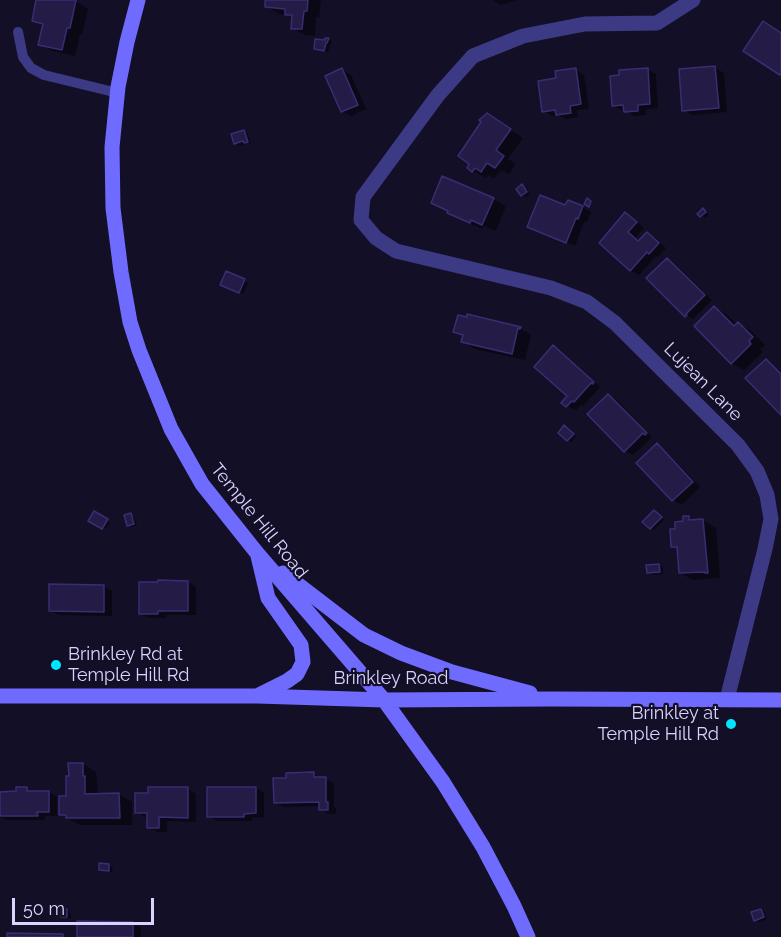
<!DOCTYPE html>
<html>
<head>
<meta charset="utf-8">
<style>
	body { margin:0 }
	#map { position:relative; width:781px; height:937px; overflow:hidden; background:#130f26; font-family:Raleway,sans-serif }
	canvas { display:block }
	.scale { position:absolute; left:12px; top:898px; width:142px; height:27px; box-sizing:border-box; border:3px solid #d9d4ff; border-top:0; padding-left:8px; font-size:18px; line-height:21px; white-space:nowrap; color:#d9d4ff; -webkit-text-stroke:4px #130f26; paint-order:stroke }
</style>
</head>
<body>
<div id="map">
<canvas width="781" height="937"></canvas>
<div class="scale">50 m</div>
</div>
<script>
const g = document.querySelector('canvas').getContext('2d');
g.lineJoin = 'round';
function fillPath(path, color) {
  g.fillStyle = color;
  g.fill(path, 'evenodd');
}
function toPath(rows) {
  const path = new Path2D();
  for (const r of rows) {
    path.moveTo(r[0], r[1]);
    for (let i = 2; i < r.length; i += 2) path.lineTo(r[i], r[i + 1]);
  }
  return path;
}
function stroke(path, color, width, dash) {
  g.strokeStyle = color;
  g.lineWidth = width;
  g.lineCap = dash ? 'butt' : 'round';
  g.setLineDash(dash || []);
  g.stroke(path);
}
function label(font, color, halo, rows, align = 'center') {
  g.font = font + ' Raleway,sans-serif';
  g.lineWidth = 4.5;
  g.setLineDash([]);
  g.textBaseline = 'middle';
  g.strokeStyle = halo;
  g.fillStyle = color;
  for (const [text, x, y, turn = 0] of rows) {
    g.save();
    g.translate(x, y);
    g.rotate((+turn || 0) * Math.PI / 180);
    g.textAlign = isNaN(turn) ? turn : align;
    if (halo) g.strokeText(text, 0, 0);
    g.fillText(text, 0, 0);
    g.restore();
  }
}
fillPath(toPath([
	[38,0,70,0,75,1,88,9,82,35,80,34,75,56,53,51,40,44,44,26,33,20],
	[267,0,321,0,319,17,316,17,315,36,305,35,292,28,293,18,288,15,279,14,266,6],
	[493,0,517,0,501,5],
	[328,39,332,41,328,52,315,49,326,42],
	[715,68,724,73,727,112,692,115,684,110],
	[342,70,351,75,366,109,351,116,342,111],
	[576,70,584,75,589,109,577,110,578,117,566,119,558,115,552,116,544,111,558,79],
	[647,70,656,74,658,108,646,109,646,115,634,116,625,110,622,110,613,105],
	[500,122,523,138,508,159,516,164,509,174,501,170,494,178,488,175,486,178,469,168],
	[244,131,248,134,251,144,247,143,239,146,236,143],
	[522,186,526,188,530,194,526,197,522,195],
	[493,199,506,206,496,231,484,226,483,229,462,220,449,213],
	[566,207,582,207,591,212,587,222,584,222,575,246,537,231,529,227],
	[703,210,709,215,705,218,699,214],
	[626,214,634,219,644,228,636,237,640,241,647,234,655,238,666,248,658,257,656,256,639,275,630,270],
	[667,259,675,264,712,300,693,319,685,315],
	[244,281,248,283,243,294,225,286],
	[715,308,727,315,737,325,738,324,751,331,765,345,760,349,763,352,744,370,731,363],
	[518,327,531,335,525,360,475,349,463,341,464,337,455,332],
	[554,347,562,352,600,387,583,406,581,405,576,410,567,406,569,396],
	[609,396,617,400,652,437,633,455,625,451],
	[568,429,576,436,572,442,568,440],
	[657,445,665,450,700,487,682,505,673,500],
	[655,511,664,520,654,530,651,527],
	[95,513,110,522,106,529,91,520],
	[131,515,134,517,137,525,132,527,128,524],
	[689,517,694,521,703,520,716,528,720,578,693,580,680,573,679,550,673,546,677,531],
	[659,565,663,568,663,574,652,575,648,572],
	[188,582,196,587,196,615,166,615,166,618,149,618,140,613],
	[104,586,112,591,112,616,59,615,50,610],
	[83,764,96,772,98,795,119,794,132,802,132,825,80,825,60,814],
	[313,774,334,783,334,807,336,808,336,814,329,814,321,810,321,806,284,807,275,802,287,779],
	[256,788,264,793,264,817,252,818,252,821,217,821,209,816],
	[27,789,33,792,49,792,57,797,57,816,45,816,45,820,7,820,0,817,0,793,18,793],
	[149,789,188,789,196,794,196,822,167,821,167,832,157,832,148,827,148,817,145,817,137,812,149,794],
	[109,865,113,868,112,872,104,871,100,869],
	[67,910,70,912,71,918,66,918,63,916],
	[761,910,764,912,767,919,759,922,755,920],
	[79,922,133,923,141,928,141,937,79,937]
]), '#0007');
const building = toPath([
	[36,0,76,0,70,28,67,28,62,50,38,45,43,24,32,21,36,0],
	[265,0,308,0,307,11,304,11,302,29,291,29,292,15,285,15,285,9,265,7,265,0],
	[763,21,781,33,781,73,780,75,743,51,763,21],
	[325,38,329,38,327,43,326,43,324,51,314,49,315,39,325,40,325,38],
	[715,66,719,108,682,111,679,69,715,66],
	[342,68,358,105,341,112,325,76,342,68],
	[576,68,581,104,570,106,571,113,556,115,555,110,542,112,538,81,556,78,555,71,576,68],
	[648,68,650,104,638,105,638,111,624,112,623,105,612,106,610,76,619,75,619,70,648,68],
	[487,113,511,129,496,150,504,156,495,168,487,163,481,172,475,168,472,172,467,168,469,164,458,156,481,122,479,120,487,113],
	[244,130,248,142,244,143,243,141,234,144,231,134,244,130],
	[442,176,494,198,482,225,471,220,470,223,447,213,448,211,431,203,442,176],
	[522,184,527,192,521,196,516,189,522,184],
	[540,195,565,205,568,200,583,206,578,219,576,218,566,243,527,227,540,195],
	[587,198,591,201,589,207,584,204,587,198],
	[703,208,706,212,700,217,697,214,703,208],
	[625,212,637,222,628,232,638,241,647,232,659,243,649,254,647,252,630,271,599,243,625,212],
	[667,258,705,295,686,314,687,315,685,317,646,278,667,258],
	[226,271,245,279,239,293,220,285,226,271],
	[714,306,734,326,738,322,753,337,749,341,751,344,731,364,694,326,714,306],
	[467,314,521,327,520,329,518,328,512,354,461,342,463,335,453,332,458,315,467,317,467,314],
	[553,345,594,382,593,384,591,383,574,402,572,401,566,407,561,403,567,396,534,367,553,345],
	[766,359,781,374,781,415,745,378,766,359],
	[608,394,647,433,645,435,643,433,624,452,587,414,608,394],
	[564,425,574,434,567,441,558,433,564,425],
	[657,443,693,482,672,501,636,463,657,443],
	[654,510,662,517,650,529,642,522,654,510],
	[94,511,108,519,102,529,88,521,94,511],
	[131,513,134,524,127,526,124,515,131,513],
	[683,516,689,516,689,520,703,519,708,573,705,573,705,572,679,573,677,547,671,547,670,529,675,529,675,522,683,521,683,516],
	[659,564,660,572,647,573,646,565,659,564],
	[158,580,188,581,188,611,158,611,158,614,139,614,139,582,158,582,158,580],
	[49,584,104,585,104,612,49,611,49,584],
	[68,763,83,763,83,776,85,776,85,794,119,793,120,818,66,818,66,815,59,815,59,796,66,796,66,776,69,776,68,763],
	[314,772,314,777,326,777,326,802,328,802,328,810,319,810,319,802,274,803,273,778,286,778,286,773,314,772],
	[16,787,27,787,27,791,49,791,49,812,37,812,38,816,0,816,0,792,16,791,16,787],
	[148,787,188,787,188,818,159,817,159,828,147,828,147,813,135,813,135,793,148,793,148,787],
	[207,787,256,787,256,813,244,814,244,817,207,817,207,787],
	[99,863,109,864,109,871,99,870,99,863],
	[61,909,67,909,67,917,61,917,61,909],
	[761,909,764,917,754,921,751,912,761,909],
	[77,921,133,922,133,937,77,937,77,921],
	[7,933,63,934,63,937,7,937,7,933]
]);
fillPath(building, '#241b47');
stroke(building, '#3b2d73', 1.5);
stroke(toPath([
	[18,32,23,57,31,68,44,75,118,93]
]), '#3d3a85', 10);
stroke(toPath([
	[693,0,657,23,585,24,523,36,473,56,438,95,363,197,361,220,376,238,396,251,551,288,587,302,615,323,738,445,757,471,767,495,771,519,765,549,727,699]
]), '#3d3a85', 15);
stroke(toPath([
	[138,0,127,42,118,87,112,147,113,208,121,272,130,322,139,350,171,429,202,484,257,553,384,700,443,782,483,847,514,906,528,937],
	[258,556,268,598,301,645,303,662,297,674,287,681,259,695],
	[283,573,364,635,401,653,452,672,530,693],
	[0,696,257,696,384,700,551,699,781,700]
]), '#6f6bff', 15);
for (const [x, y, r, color] of [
	[56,665,6,"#00e5ff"],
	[731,724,6,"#00e5ff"]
]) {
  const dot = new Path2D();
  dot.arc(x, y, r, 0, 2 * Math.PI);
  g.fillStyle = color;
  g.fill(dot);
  stroke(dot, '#130f26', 2);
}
label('18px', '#d9d4ff', '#130f26', [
	["Lujean Lane",703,382,45],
	["Temple Hill Road",259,521,51],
	["Brinkley Road",391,679]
]);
label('18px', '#d9d4ff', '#130f26', [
	["Brinkley Rd at",68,655],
	["Temple Hill Rd",68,676],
	["Brinkley at",719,714,"right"],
	["Temple Hill Rd",719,735,"right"]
], 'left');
</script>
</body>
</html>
